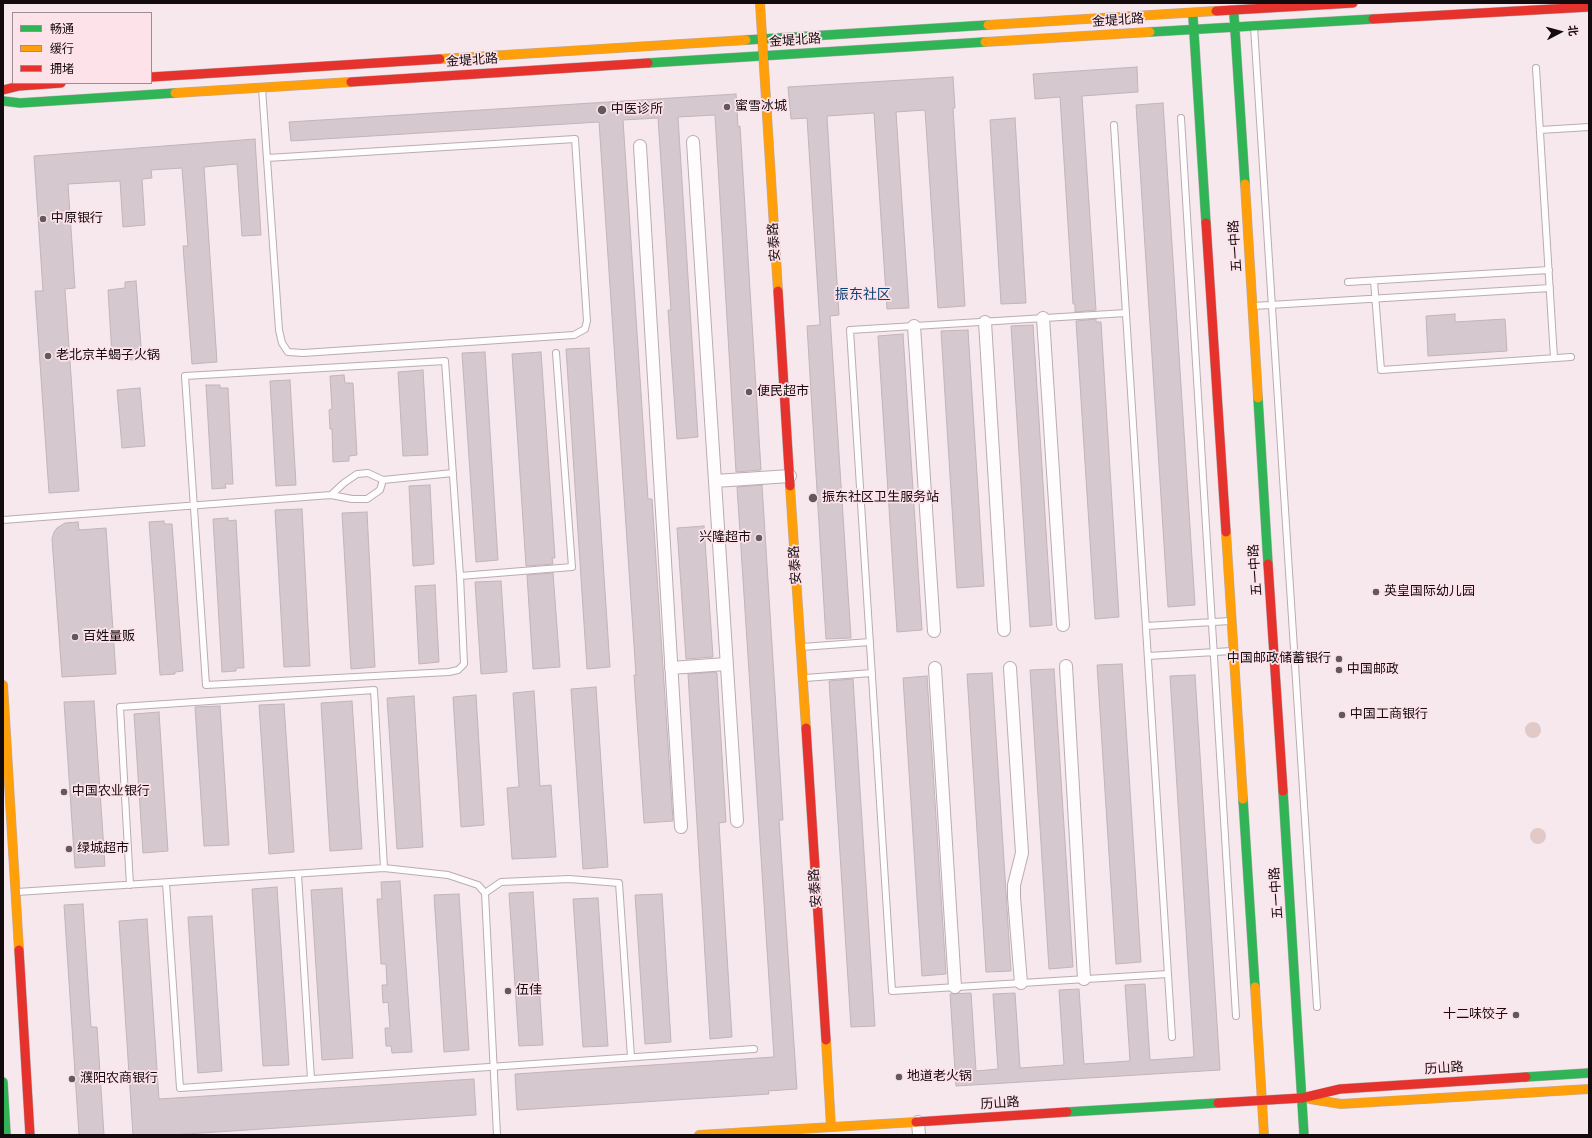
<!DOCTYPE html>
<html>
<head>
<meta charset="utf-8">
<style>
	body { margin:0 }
	#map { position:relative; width:1592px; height:1138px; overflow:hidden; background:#f7e8ed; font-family:"Sofia Sans Condensed","Noto Sans SC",sans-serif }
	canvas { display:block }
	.frame { position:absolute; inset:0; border:4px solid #130b0e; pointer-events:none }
	.legend { position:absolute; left:12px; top:12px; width:140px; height:72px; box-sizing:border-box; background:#fde2ea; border:1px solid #9f8c92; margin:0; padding:5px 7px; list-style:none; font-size:12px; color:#130b0e }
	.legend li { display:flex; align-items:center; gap:8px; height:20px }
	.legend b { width:20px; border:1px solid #9f8c92 }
	.north { position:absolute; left:1540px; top:12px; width:40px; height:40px; -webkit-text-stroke:3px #fde2ea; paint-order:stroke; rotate:84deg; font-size:11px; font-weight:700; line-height:16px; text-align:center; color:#130b0e }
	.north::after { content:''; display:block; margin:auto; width:14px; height:18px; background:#130b0e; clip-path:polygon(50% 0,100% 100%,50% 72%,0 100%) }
</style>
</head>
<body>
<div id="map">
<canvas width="1592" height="1138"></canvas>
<div class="frame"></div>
<ul class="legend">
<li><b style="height:5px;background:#30b455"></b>畅通</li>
<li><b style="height:5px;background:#ff9f0a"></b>缓行</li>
<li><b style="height:5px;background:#e5322d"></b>拥堵</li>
</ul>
<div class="north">北</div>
</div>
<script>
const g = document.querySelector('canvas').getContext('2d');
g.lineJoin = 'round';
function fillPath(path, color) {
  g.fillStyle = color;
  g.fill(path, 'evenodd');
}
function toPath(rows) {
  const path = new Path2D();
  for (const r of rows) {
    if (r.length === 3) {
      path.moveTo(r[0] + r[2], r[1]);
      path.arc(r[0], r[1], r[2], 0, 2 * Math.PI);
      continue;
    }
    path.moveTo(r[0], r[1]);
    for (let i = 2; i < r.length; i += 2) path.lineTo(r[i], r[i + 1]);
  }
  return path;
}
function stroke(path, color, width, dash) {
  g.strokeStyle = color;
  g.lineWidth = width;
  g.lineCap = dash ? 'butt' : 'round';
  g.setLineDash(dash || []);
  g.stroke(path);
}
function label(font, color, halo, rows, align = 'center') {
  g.font = font + ' "Sofia Sans Condensed","Noto Sans SC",sans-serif';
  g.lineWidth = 3.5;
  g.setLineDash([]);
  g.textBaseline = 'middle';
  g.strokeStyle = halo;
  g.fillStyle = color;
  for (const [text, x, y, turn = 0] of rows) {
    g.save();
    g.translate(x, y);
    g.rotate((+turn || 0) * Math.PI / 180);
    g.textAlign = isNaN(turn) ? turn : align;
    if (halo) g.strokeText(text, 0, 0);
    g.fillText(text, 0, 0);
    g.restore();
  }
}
fillPath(toPath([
	[1533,730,8],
	[1538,836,8]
]), '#e0c9c6');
const building = toPath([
	[1137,67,1138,92,1082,96,1096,310,1075,312,1075,304,1073,304,1060,97,1035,99,1033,74,1137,67],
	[953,77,955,108,953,108,965,306,938,308,925,110,896,112,909,308,887,309,874,113,827,116,839,315,830,316,851,638,826,639,807,326,820,325,807,118,791,119,788,87,953,77],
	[736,94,738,127,740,126,761,470,736,472,715,115,678,117,698,437,677,439,668,310,671,310,658,118,623,120,648,499,652,499,673,821,644,823,634,675,636,675,599,122,291,141,289,122,736,94],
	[1163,103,1195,605,1168,607,1136,105,1163,103],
	[1015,118,1026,303,1001,304,990,120,1015,118],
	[255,139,261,235,242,236,237,164,204,167,217,362,192,364,183,246,188,246,182,168,151,170,152,178,142,179,145,225,123,227,120,181,68,184,75,288,65,289,79,491,49,493,35,291,43,291,34,156,255,139],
	[136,281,142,359,130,360,130,355,112,356,108,290,125,288,125,282,136,281],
	[1455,314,1455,322,1505,319,1507,351,1428,356,1426,316,1455,314],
	[1096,319,1096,322,1101,322,1119,617,1095,619,1076,321,1096,319],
	[1033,325,1052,625,1030,627,1011,326,1033,325],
	[968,330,984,586,957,588,941,331,968,330],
	[903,334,922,630,897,632,878,336,903,334],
	[589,348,610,667,587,669,566,349,589,348],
	[485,352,498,560,476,562,462,353,485,352],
	[541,352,555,558,552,558,553,564,526,566,512,354,541,352],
	[423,370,428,455,403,456,398,372,423,370],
	[344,375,345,383,353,383,357,455,349,456,349,461,333,462,332,429,330,429,329,410,332,409,330,376,344,375],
	[290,380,296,485,276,486,270,381,290,380],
	[206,385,220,385,220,388,228,388,233,484,225,484,226,488,212,489,206,385],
	[140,388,145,446,122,448,117,390,140,388],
	[430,485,434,564,413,566,409,486,430,485],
	[762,485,783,820,779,820,797,1089,768,1091,769,1094,517,1110,515,1074,774,1057,737,487,762,485],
	[302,509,310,666,284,667,275,510,302,509],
	[367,512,375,667,351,669,342,513,367,512],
	[228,518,228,521,236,520,244,668,236,668,236,671,222,672,213,519,228,518],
	[164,521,164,524,172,524,183,671,175,672,175,674,160,675,149,522,164,521],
	[78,522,79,530,106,528,116,674,62,677,52,539,54,532,57,528,65,523,78,522],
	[704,526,713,657,686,659,677,528,704,526],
	[553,573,560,667,533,669,527,575,553,573],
	[501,581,507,672,481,674,475,582,501,581],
	[435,585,439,662,419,664,415,586,435,585],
	[1122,664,1141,962,1116,964,1097,665,1122,664],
	[1054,669,1073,967,1049,969,1030,670,1054,669],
	[714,672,717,673,726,822,719,823,732,1037,710,1039,688,674,714,672],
	[992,673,1011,971,986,972,967,674,992,673],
	[1195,675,1220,1070,956,1086,950,994,971,993,976,1071,998,1069,993,994,1015,993,1020,1068,1064,1065,1059,990,1079,989,1084,1064,1130,1061,1125,985,1145,984,1150,1060,1194,1057,1170,676,1195,675],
	[927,676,946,974,922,976,903,678,927,676],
	[853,679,875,1026,851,1027,829,681,853,679],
	[596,687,608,867,583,869,571,689,596,687],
	[534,691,540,786,551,785,556,857,512,859,507,788,519,787,513,693,534,691],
	[476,695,484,825,461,827,453,697,476,695],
	[414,696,423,847,397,849,387,698,414,696],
	[94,701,105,866,75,868,64,702,94,701],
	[352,701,362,849,330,851,321,703,352,701],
	[284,704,294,852,269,854,259,705,284,704],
	[220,706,229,845,204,846,195,707,220,706],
	[159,712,168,851,143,853,134,714,159,712],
	[400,881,412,1052,392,1053,391,1046,386,1046,385,1028,390,1028,388,1002,383,1003,382,985,387,985,386,964,381,964,377,899,382,899,381,882,400,881],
	[277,887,289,1065,263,1066,252,889,277,887],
	[342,888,353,1058,322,1060,311,890,342,888],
	[533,892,543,1045,519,1046,509,893,533,892],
	[459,894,469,1050,444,1052,434,895,459,894],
	[662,894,671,1042,645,1044,635,895,662,894],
	[598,898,608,1046,583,1047,573,899,598,898],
	[83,904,91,1027,97,1027,104,1135,79,1135,64,905,83,904],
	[212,916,222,1071,198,1073,188,917,212,916],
	[147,919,159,1099,474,1079,476,1115,171,1135,133,1135,119,921,147,919]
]);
fillPath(building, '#d5c8cf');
stroke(building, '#c0b5ba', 1);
const lane = toPath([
	[1254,27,1317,1007],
	[1536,68,1554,358],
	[262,88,279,330,282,343,288,352,303,353,574,335,585,329,587,321,575,139,267,158],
	[1181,118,1236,1016],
	[1114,125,1172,1037],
	[1540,130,1589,127],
	[1374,281,1381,370,1571,357],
	[1348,282,1549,270],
	[1253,306,1550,288],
	[1126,313,850,330,892,991,1168,974],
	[331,495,344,483,357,474,368,473,383,480],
	[3,520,331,495,352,499,367,499,380,490,383,480,453,473],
	[460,576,464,664,458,670,449,672,206,685,185,376,445,361,460,576,572,567,556,353],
	[1146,626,1230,621],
	[802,647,870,642],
	[1148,656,1232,651],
	[805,678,872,673],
	[298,874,311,1079],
	[166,883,180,1088,754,1049],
	[130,885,120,707,374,690,384,868],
	[17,892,384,868,448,875,478,885,485,893,497,1135],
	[485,893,501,882,569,879,619,883,631,1057]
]);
const street = toPath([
	[693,142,737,821],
	[640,146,681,827],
	[1043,318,1063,625],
	[985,322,1004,630],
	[914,326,934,631],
	[715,481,790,476],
	[1066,666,1084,979],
	[671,668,726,664],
	[935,668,955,987],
	[1010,668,1022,853,1014,885,1014,897,1021,983],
	[918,1122,919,1135]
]);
const fast = toPath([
	[1234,15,1245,184],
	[1193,17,1206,223],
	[1150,32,1373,19],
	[746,40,988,25],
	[648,63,985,42],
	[3,101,20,103,175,93],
	[1258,398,1268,564],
	[1283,791,1304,1135],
	[1243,799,1255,987],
	[1526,1077,1589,1073],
	[3,1082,6,1135],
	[1067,1112,1218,1103]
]);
const slow = toPath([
	[760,3,778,291],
	[988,25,1216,11],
	[985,42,1150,32],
	[440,59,746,40],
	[175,93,351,82],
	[1245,184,1258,398],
	[790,486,806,728],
	[1226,532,1243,799],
	[3,685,19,950],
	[1255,987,1264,1135],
	[826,1040,831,1127],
	[1310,1099,1341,1104,1589,1089],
	[699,1135,916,1122]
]);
const jam = toPath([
	[1216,11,1353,3],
	[1373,19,1589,7],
	[151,77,440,59],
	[351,82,648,63],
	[3,90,19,86,61,83],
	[1206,223,1226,532],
	[778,291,790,486],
	[1268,564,1283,791],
	[806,728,826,1040],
	[19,950,30,1135],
	[1218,1103,1302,1098,1340,1089,1526,1077],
	[916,1122,1067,1112]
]);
stroke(lane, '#b9adb1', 8);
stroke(street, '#b9adb1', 14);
stroke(fast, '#b9adb1', 10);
stroke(slow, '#b9adb1', 10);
stroke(jam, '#b9adb1', 10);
stroke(lane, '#fefcfc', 6);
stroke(street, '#fefcfc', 12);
stroke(fast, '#30b455', 9);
stroke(slow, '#ff9f0a', 9);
stroke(jam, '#e5322d', 9);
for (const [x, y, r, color] of [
	[727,107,4,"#63585c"],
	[602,110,5,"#63585c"],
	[43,219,4,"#63585c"],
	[48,356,4,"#63585c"],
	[749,392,4,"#63585c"],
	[813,498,5,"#63585c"],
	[759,538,4,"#63585c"],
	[1376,592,4,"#63585c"],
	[75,637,4,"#63585c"],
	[1339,659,4,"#63585c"],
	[1339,670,4,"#63585c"],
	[1342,715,4,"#63585c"],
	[64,792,4,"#63585c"],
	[69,849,4,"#63585c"],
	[508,991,4,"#63585c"],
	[1516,1015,4,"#63585c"],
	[899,1077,4,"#63585c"],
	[72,1079,4,"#63585c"]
]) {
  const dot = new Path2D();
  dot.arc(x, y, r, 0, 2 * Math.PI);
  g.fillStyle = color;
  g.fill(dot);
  stroke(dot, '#fde2ea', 1.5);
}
label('13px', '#130b0e', '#fde2ea', [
	["金堤北路",1118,21,-4],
	["金堤北路",795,41,-4],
	["金堤北路",472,61,-4],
	["安泰路",775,242,-94],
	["五一中路",1236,246,-94],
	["安泰路",796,565,-94],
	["五一中路",1256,570,-94],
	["安泰路",816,888,-94],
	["五一中路",1277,893,-94],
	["历山路",1444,1069,-4],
	["历山路",1000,1104,-4]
]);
label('13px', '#130b0e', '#fde2ea', [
	["蜜雪冰城",735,107],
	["中医诊所",611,110],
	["中原银行",51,219],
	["老北京羊蝎子火锅",56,356],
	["便民超市",757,392],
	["振东社区卫生服务站",822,498],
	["兴隆超市",751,538,"right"],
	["英皇国际幼儿园",1384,592],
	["百姓量贩",83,637],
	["中国邮政储蓄银行",1331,659,"right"],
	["中国邮政",1347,670],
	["中国工商银行",1350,715],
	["中国农业银行",72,792],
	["绿城超市",77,849],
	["伍佳",516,991],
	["十二味饺子",1508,1015,"right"],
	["地道老火锅",907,1077],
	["濮阳农商银行",80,1079]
], 'left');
label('14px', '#0e4173', '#fde2ea', [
	["振东社区",863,295]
]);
</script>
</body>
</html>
